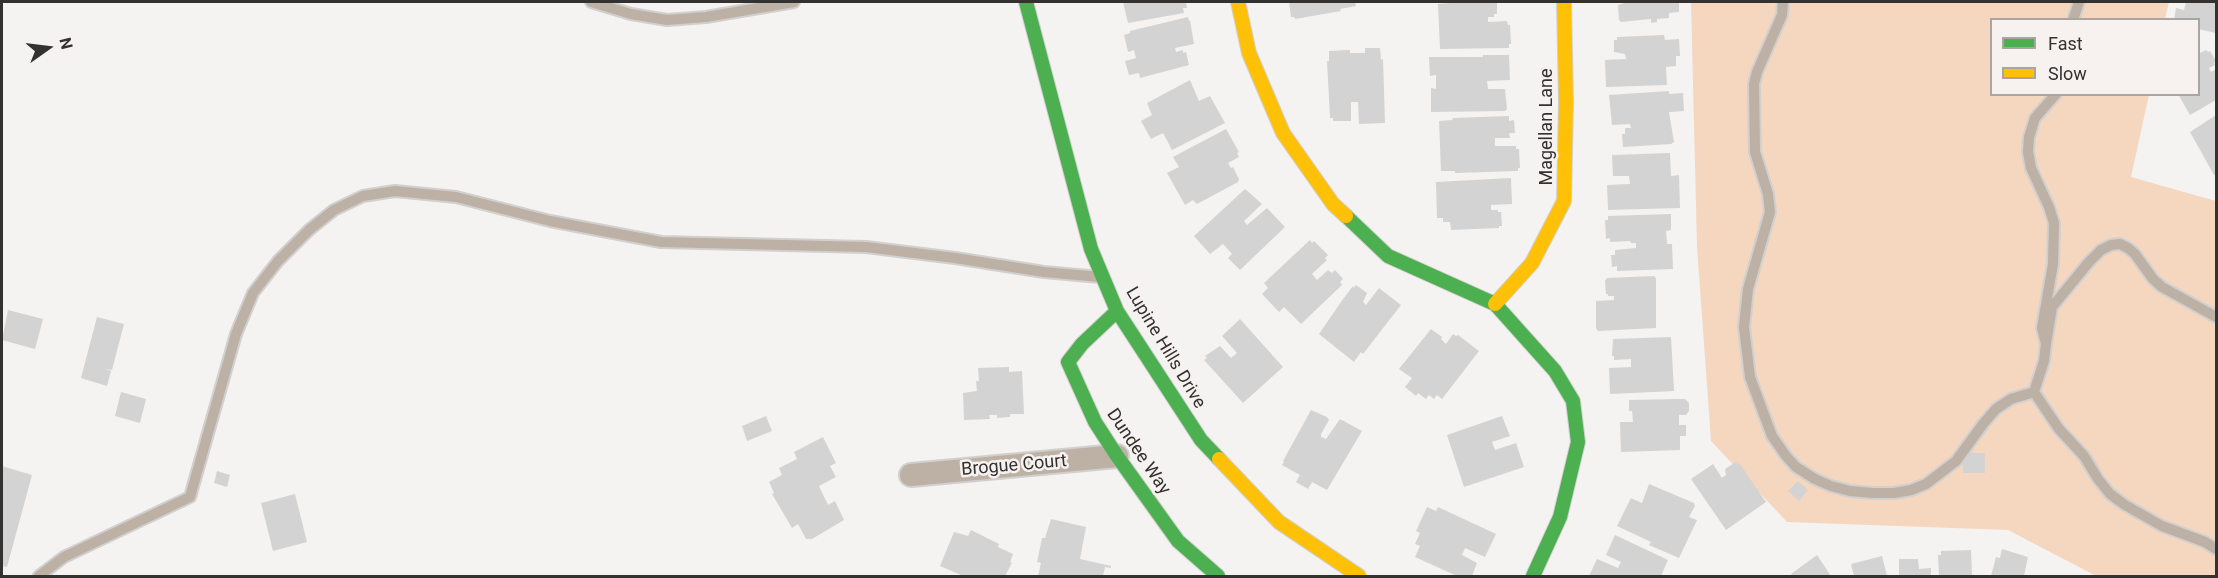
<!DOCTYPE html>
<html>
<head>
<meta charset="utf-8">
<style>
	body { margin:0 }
	#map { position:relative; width:2218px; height:578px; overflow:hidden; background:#f5f3f1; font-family:Roboto,sans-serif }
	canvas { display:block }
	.frame { position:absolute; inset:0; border:3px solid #343230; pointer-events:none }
	.legend { position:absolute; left:1990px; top:18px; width:210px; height:78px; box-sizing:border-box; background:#f7f2ef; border:2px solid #a9a5a3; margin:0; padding:8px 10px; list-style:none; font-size:18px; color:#343230 }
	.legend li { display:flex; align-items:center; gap:12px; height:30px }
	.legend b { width:30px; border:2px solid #a9a5a3 }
	.north { position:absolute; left:18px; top:18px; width:60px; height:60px; -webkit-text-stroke:4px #f7f2ef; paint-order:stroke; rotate:76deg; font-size:16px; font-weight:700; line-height:24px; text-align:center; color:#343230 }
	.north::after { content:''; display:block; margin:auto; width:21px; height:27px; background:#343230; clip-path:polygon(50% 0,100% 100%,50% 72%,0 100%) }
</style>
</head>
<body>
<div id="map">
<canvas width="2218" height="578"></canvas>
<div class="frame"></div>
<ul class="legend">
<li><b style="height:8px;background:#4caf50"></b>Fast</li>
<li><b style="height:8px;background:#ffc107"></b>Slow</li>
</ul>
<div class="north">N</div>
</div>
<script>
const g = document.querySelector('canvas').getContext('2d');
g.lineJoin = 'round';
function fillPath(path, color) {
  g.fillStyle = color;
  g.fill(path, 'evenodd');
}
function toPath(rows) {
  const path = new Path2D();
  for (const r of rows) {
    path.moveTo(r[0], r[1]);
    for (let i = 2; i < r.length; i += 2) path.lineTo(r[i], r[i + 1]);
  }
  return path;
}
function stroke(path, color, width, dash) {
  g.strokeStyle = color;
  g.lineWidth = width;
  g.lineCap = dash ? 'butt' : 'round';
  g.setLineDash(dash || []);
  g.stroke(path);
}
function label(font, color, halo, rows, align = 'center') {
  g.font = font + ' Roboto,sans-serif';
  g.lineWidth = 5;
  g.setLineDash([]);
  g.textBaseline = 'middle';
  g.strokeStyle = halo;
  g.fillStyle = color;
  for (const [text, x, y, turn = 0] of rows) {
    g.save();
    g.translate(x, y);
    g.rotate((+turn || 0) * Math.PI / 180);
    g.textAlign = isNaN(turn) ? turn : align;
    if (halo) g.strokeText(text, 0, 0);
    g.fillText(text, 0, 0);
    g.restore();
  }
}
fillPath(toPath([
	[1691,2,2169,2,2165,19,1992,20,1992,94,2149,95,2131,177,2216,201,2216,576,2096,576,2008,530,1787,522,1711,441,1697,247]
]), '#f5d7c0');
fillPath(toPath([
	[1123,2,1186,2,1187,8,1183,8,1184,13,1128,23],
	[1289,2,1355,2,1356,6,1340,9,1341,11,1295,19,1294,17,1291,17],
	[1449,2,1497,2,1497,14,1494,14,1494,17,1488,17,1488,22,1507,21,1508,25,1510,25,1511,44,1509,44,1509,48,1440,49,1438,4,1450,3],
	[1628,2,1679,2,1679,12,1669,13,1669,18,1657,19,1657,22,1651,23,1651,19,1621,22,1619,20,1618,5],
	[2186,2,2216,2,2216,33,2198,29,2198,20,2174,20,2176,8,2184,10],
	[1188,17,1189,21,1190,20,1194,44,1175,48,1176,52,1183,50,1183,53,1186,52,1189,65,1140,78,1139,73,1129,75,1125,61,1136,58,1134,50,1128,52,1124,35,1130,33,1130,31],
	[1664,35,1665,40,1679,39,1680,56,1676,56,1676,66,1666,67,1667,85,1606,87,1605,60,1626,59,1625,54,1614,52,1614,40,1617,40,1617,37],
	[1365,48,1380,48,1381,60,1383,59,1385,123,1359,124,1358,102,1351,102,1351,121,1333,121,1333,118,1330,118,1327,61,1329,61,1329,51,1350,50,1350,53,1365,53],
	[2206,50,2208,52,2210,51,2216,61,2214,63,2215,65,2209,68,2211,72,2216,69,2216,100,2190,115,2178,94,2198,94,2198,54],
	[1483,55,1509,55,1510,80,1487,81,1488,89,1505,89,1507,109,1505,111,1431,112,1431,88,1436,89,1436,75,1430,76,1429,57,1483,57],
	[1190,80,1199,101,1210,96,1225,123,1172,150,1163,133,1151,139,1141,121,1152,115,1147,103],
	[1669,91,1669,94,1683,93,1684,111,1669,112,1674,142,1671,144,1623,147,1622,134,1625,134,1625,128,1631,128,1630,124,1612,125,1609,95],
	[2216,115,2216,174,2214,175,2190,132],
	[1509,116,1509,121,1514,120,1515,133,1509,133,1510,138,1495,138,1495,146,1516,146,1516,149,1519,149,1520,168,1518,168,1518,171,1455,173,1455,171,1441,171,1439,121,1452,120,1453,118],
	[1226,129,1239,152,1237,153,1239,157,1228,163,1231,168,1233,167,1239,179,1238,182,1197,204,1193,200,1185,205,1167,173,1179,167,1173,157],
	[1670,153,1671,176,1679,175,1680,208,1608,210,1607,185,1630,184,1629,176,1613,176,1612,155],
	[1511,178,1512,204,1491,205,1491,210,1498,210,1498,212,1501,212,1502,226,1499,226,1499,228,1451,230,1450,222,1443,222,1443,218,1437,218,1436,182],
	[1245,189,1262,204,1244,221,1247,225,1267,208,1285,227,1240,270,1228,258,1232,254,1223,244,1210,254,1194,236],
	[1671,214,1671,230,1666,231,1667,244,1672,244,1673,269,1617,271,1617,266,1612,267,1611,255,1615,255,1615,250,1636,248,1636,243,1631,243,1630,241,1610,242,1610,238,1606,239,1605,220,1608,220,1608,216],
	[1310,240,1312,243,1314,241,1328,255,1325,258,1327,260,1312,274,1317,280,1328,270,1332,273,1335,270,1343,279,1340,282,1342,285,1301,324,1284,307,1279,312,1262,294,1268,288,1264,283],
	[1654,276,1656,278,1656,328,1598,331,1596,328,1596,301,1614,300,1614,296,1608,296,1608,294,1606,294,1605,281,1607,278],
	[1356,285,1367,293,1363,302,1366,305,1379,288,1401,305,1363,354,1361,352,1354,362,1319,334,1343,299,1353,286,1354,288],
	[8,310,43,319,35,349,2,340],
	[97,317,124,324,112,370,105,369,111,371,107,386,81,378],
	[1240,319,1283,367,1243,403,1204,360,1207,358,1205,356,1220,346,1231,358,1237,353,1222,336],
	[1431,329,1442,337,1441,339,1446,344,1453,334,1456,336,1458,335,1479,351,1442,399,1437,395,1434,399,1429,395,1426,399,1418,393,1416,396,1405,387,1412,378,1399,369],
	[1671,337,1674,391,1610,394,1609,368,1631,367,1631,359,1614,360,1614,356,1612,356,1613,339],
	[1009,367,1009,372,1022,371,1024,414,1010,414,1010,417,997,418,997,415,989,415,990,419,964,420,963,393,977,391,976,381,979,381,978,368],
	[121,392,146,399,140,423,115,416],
	[1677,399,1685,399,1689,403,1689,411,1686,415,1679,415,1679,425,1686,425,1686,436,1680,436,1680,450,1621,452,1620,422,1633,422,1632,411,1629,411,1629,400],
	[1311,410,1327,417,1329,420,1321,434,1321,437,1326,439,1340,419,1362,431,1327,490,1312,482,1308,489,1296,482,1300,475,1282,465,1284,462,1283,461],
	[766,416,772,431,747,441,742,426],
	[1502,416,1510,436,1492,442,1495,450,1516,443,1524,467,1464,487,1447,435],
	[823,437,836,463,830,466,836,477,819,486,828,505,835,501,844,520,812,539,806,539,798,524,792,528,772,494,774,493,769,482,782,475,779,468,797,459,794,452],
	[1962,453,1985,453,1985,473,1963,473],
	[1736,462,1738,465,1739,463,1766,502,1726,530,1691,479,1713,464,1722,478,1726,475,1725,469],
	[2,466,32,475,7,567,2,566],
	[217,471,230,475,227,487,214,483],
	[1798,481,1808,490,1799,501,1788,491],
	[1649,484,1694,503,1695,506,1689,517,1697,520,1679,558,1649,545,1651,542,1617,526,1631,498,1642,503],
	[295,494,307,542,273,551,261,503],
	[1427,507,1436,511,1438,507,1496,534,1485,557,1465,548,1462,555,1477,563,1472,576,1457,576,1415,557,1420,546,1415,544,1420,533,1416,531],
	[1051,519,1086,527,1080,559,1111,566,1111,568,1105,567,1103,576,1038,576,1041,563,1037,562,1042,538,1045,538],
	[971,530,999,544,998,547,1013,554,1010,562,1012,563,1005,576,963,576,940,566,954,532,968,536],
	[1615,535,1668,560,1661,576,1589,576,1597,559,1618,568,1621,562,1606,555],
	[2002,549,2028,557,2024,576,1991,576,1996,557,2000,558],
	[1971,550,1972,576,1939,576,1938,555,1941,555,1941,551],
	[1817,555,1831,576,1793,576,1791,574],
	[1882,556,1887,576,1854,576,1851,564],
	[1899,559,1918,559,1919,569,1931,568,1931,576,1899,576]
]), '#d3d3d3');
const lane = toPath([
	[591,2,631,14,667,20,706,17,794,2],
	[1783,2,1782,15,1757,72,1754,84,1755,152,1768,194,1770,212,1748,289,1744,327,1750,377,1772,436,1786,456,1796,467,1815,479,1831,486,1850,491,1873,493,1894,493,1911,490,1926,484,1956,461,1983,424,1996,409,2011,399,2034,392,2059,429,2084,456,2098,479,2110,494,2125,505,2162,526,2205,542,2216,549],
	[2073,20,2079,2],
	[2056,94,2035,118,2029,137,2028,152,2031,168,2049,207,2054,223,2053,264,2042,328,2046,344,2052,307,2089,262,2101,250,2111,245,2120,244,2128,248,2135,254,2153,279,2162,287,2216,317],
	[2034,392,2044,361,2046,344],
	[39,576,64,557,190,497,236,334,253,293,278,261,309,230,334,210,363,196,395,191,456,197,550,221,661,242,866,247,955,258,1044,272,1100,277]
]);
const street = toPath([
	[911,475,1117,456]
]);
const fast = toPath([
	[1026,2,1091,249,1117,311,1201,440,1219,459],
	[1346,216,1388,256,1495,304,1555,371,1573,401,1578,442,1560,517,1533,576],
	[1117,311,1082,344,1068,362,1095,422,1117,456,1178,541,1218,576]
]);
const slow = toPath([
	[1238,2,1249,53,1283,133,1333,204,1346,216],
	[1495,304,1532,263,1564,201,1566,102,1564,2],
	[1219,459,1279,522,1359,576]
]);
stroke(lane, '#d1d0cf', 14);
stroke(street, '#d1d0cf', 26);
stroke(fast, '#d1d0cf', 16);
stroke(slow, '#d1d0cf', 16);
stroke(lane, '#bdb0a5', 10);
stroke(street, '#bdb0a5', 22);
stroke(fast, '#4caf50', 14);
stroke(slow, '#ffc107', 14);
label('18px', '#343230', '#f7f2ef', [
	["Magellan Lane",1547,127,-90],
	["Lupine Hills Drive",1165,348,59],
	["Dundee Way",1138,452,56],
	["Brogue Court",1014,466,-5]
]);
</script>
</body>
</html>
